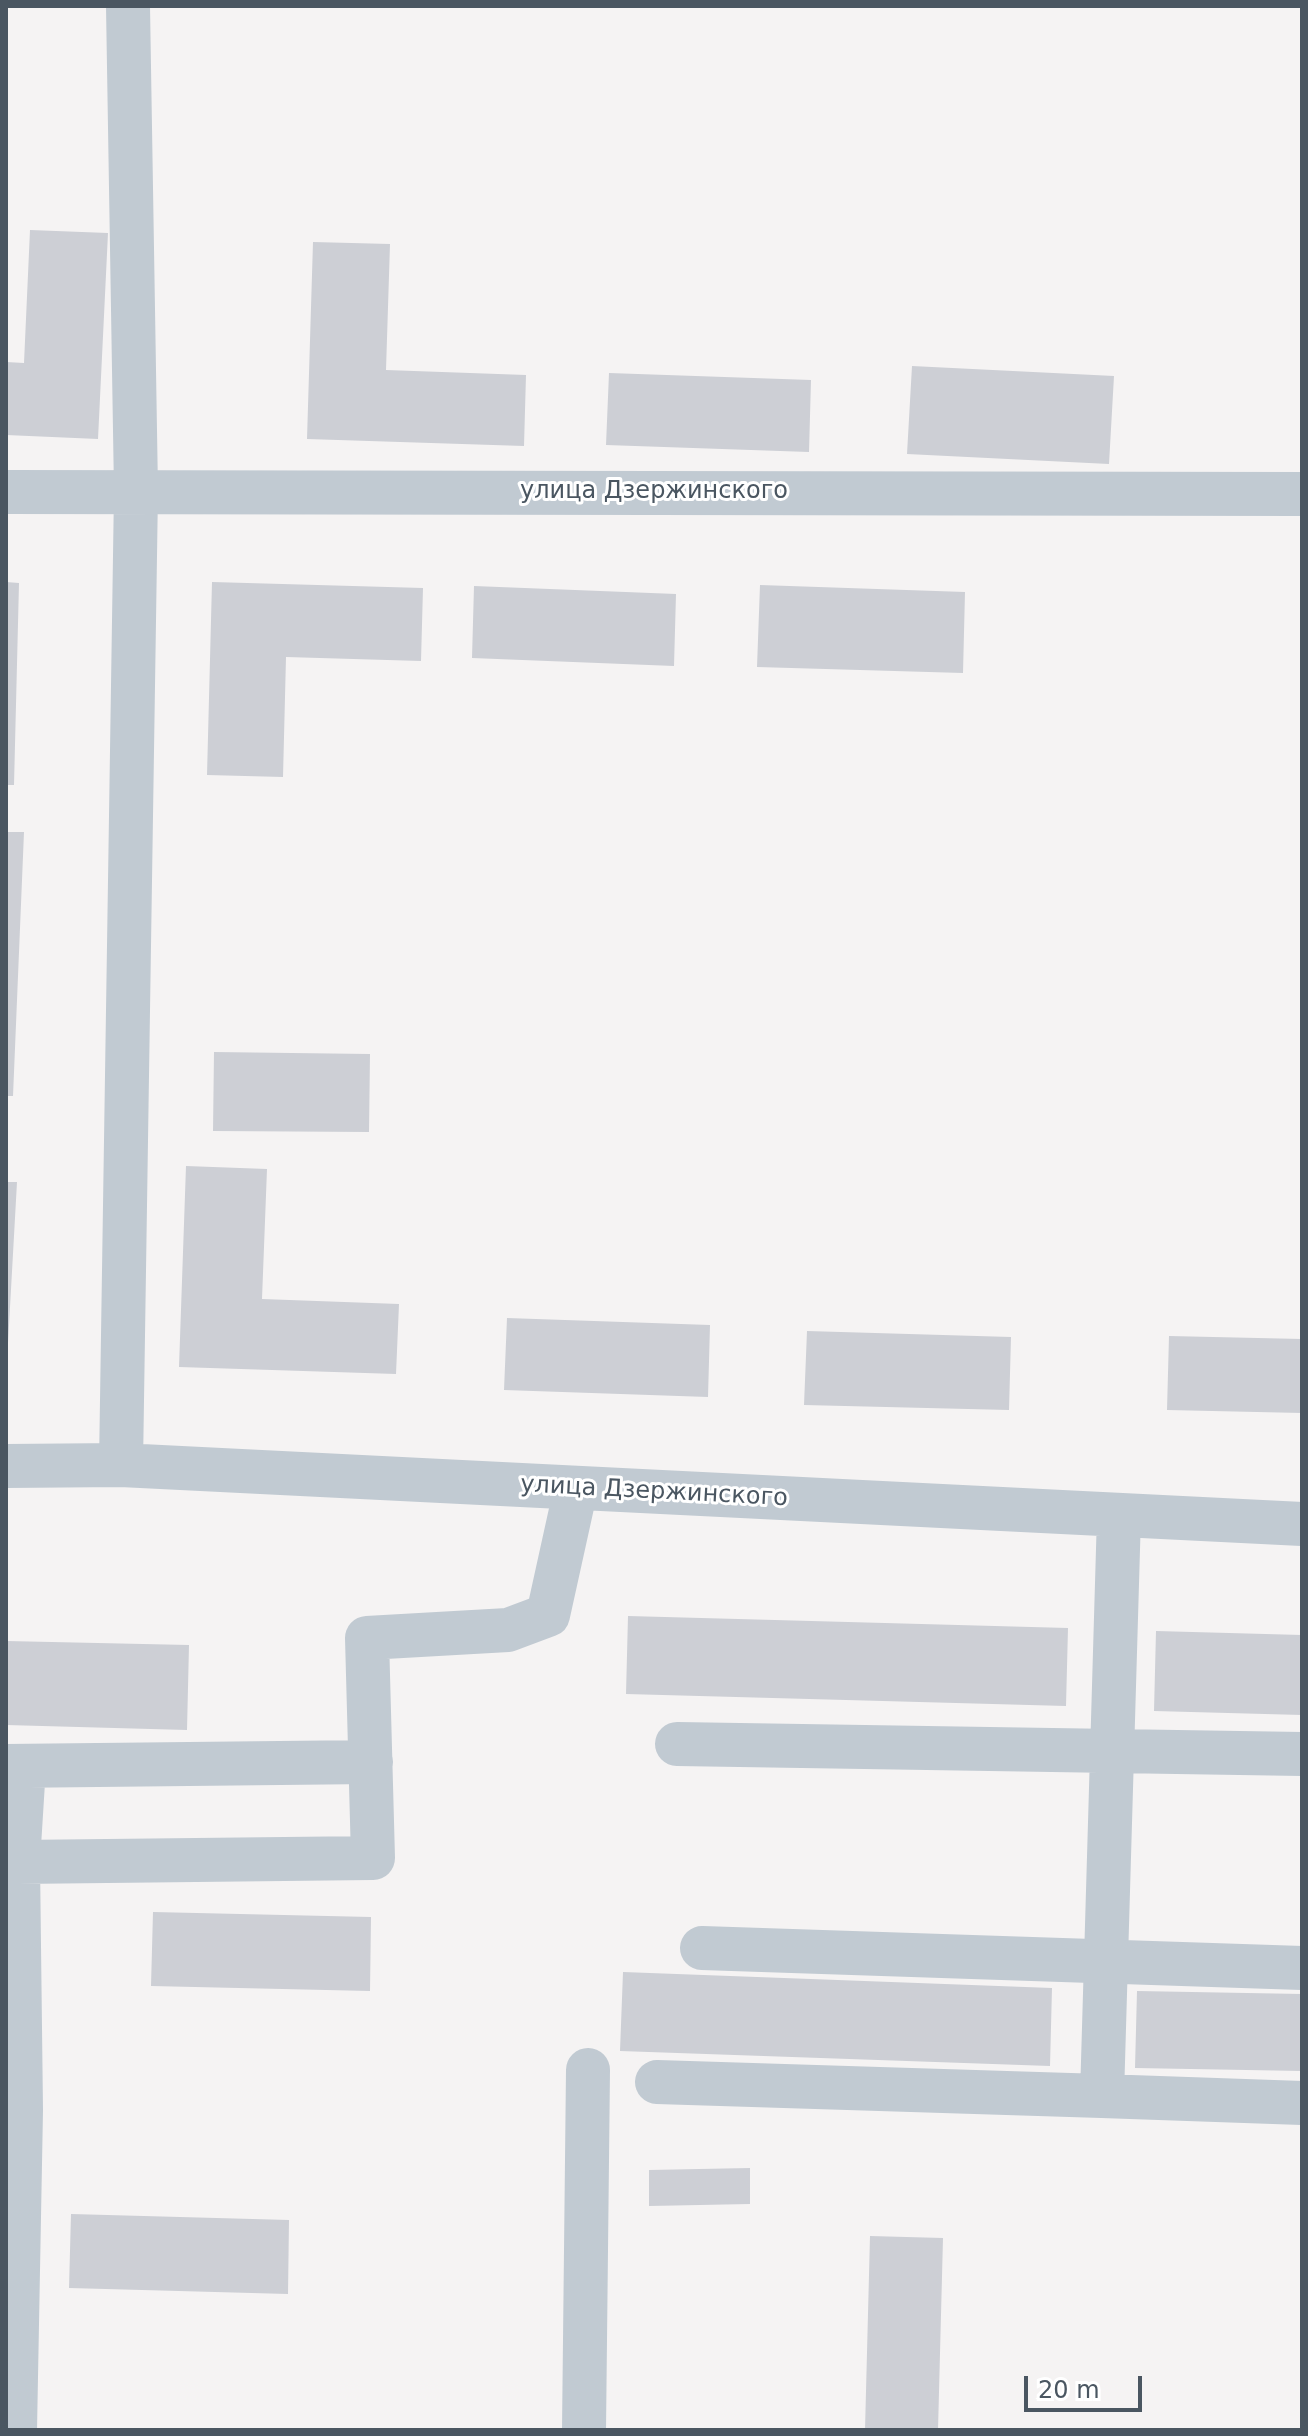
<!DOCTYPE html>
<html>
<head>
<meta charset="utf-8">
<style>
	body { margin:0 }
	#map { position:relative; width:1308px; height:2436px; overflow:hidden; background:#f5f3f3; font-family:"DejaVu Sans",sans-serif }
	canvas { display:block }
	.frame { position:absolute; inset:0; border:8px solid #4a5661; pointer-events:none }
	.scale { position:absolute; left:1024px; top:2376px; width:118px; height:36px; box-sizing:border-box; border:4px solid #4a5661; border-top:0; padding-left:10px; font-size:24px; line-height:28px; white-space:nowrap; color:#4a5661; -webkit-text-stroke:6px #fff; paint-order:stroke }
</style>
</head>
<body>
<div id="map">
<canvas width="1308" height="2436"></canvas>
<div class="frame"></div>
<div class="scale">20 m</div>
</div>
<script>
const g = document.querySelector('canvas').getContext('2d');
g.lineJoin = 'round';
function fillPath(path, color) {
  g.fillStyle = color;
  g.fill(path, 'evenodd');
}
function toPath(rows) {
  const path = new Path2D();
  for (const r of rows) {
    path.moveTo(r[0], r[1]);
    for (let i = 2; i < r.length; i += 2) path.lineTo(r[i], r[i + 1]);
  }
  return path;
}
function stroke(path, color, width, dash) {
  g.strokeStyle = color;
  g.lineWidth = width;
  g.lineCap = dash ? 'butt' : 'round';
  g.setLineDash(dash || []);
  g.stroke(path);
}
function label(font, color, halo, rows, align = 'center') {
  g.font = font + ' "DejaVu Sans",sans-serif';
  g.lineWidth = 6;
  g.setLineDash([]);
  g.textBaseline = 'middle';
  g.strokeStyle = halo;
  g.fillStyle = color;
  for (const [text, x, y, turn = 0] of rows) {
    g.save();
    g.translate(x, y);
    g.rotate((+turn || 0) * Math.PI / 180);
    g.textAlign = isNaN(turn) ? turn : align;
    if (halo) g.strokeText(text, 0, 0);
    g.fillText(text, 0, 0);
    g.restore();
  }
}
fillPath(toPath([
	[30,230,108,233,98,439,6,435,6,362,24,363],
	[313,242,390,244,386,370,526,375,524,446,307,439],
	[912,366,1114,376,1109,464,907,454],
	[609,373,811,380,809,452,606,445],
	[6,582,19,583,14,785,6,785],
	[212,582,423,588,421,661,286,657,283,777,207,775],
	[760,585,965,592,963,673,757,667],
	[474,586,676,594,674,666,472,658],
	[6,832,24,832,13,1096,6,1096],
	[214,1052,370,1054,369,1132,213,1131],
	[186,1166,267,1169,262,1299,399,1304,396,1374,179,1367],
	[6,1182,17,1182,8,1343,6,1343],
	[507,1318,710,1325,708,1397,504,1390],
	[807,1331,1011,1337,1009,1410,804,1405],
	[1169,1336,1302,1339,1302,1413,1167,1410],
	[628,1616,1068,1628,1066,1706,626,1694],
	[1156,1631,1302,1635,1302,1715,1154,1711],
	[6,1641,189,1645,187,1730,6,1725],
	[153,1912,371,1917,370,1991,151,1986],
	[623,1972,1052,1988,1050,2066,620,2051],
	[1137,1991,1302,1994,1302,2071,1135,2068],
	[750,2168,750,2204,649,2206,649,2170],
	[71,2214,289,2220,288,2294,69,2288],
	[870,2236,943,2238,938,2430,865,2430]
]), '#cdcfd5');
stroke(toPath([
	[6,492,1302,494],
	[121,1465,136,491,128,6],
	[6,1466,121,1465,1302,1524],
	[1119,1515,1102,2096,1302,2103],
	[677,1744,1302,1754],
	[6,1766,371,1762],
	[18,1862,24,1766],
	[702,1948,1302,1968],
	[657,2082,1102,2096],
	[15,2430,21,2110,18,1862,373,1858,367,1638,508,1630,548,1615,576,1488],
	[584,2430,588,2070]
]), '#c1cad2', 44);
label('24px', '#4a5661', '#fff', [
	["улица Дзержинского",654,492],
	["улица Дзержинского",654,1492,3]
]);
</script>
</body>
</html>
